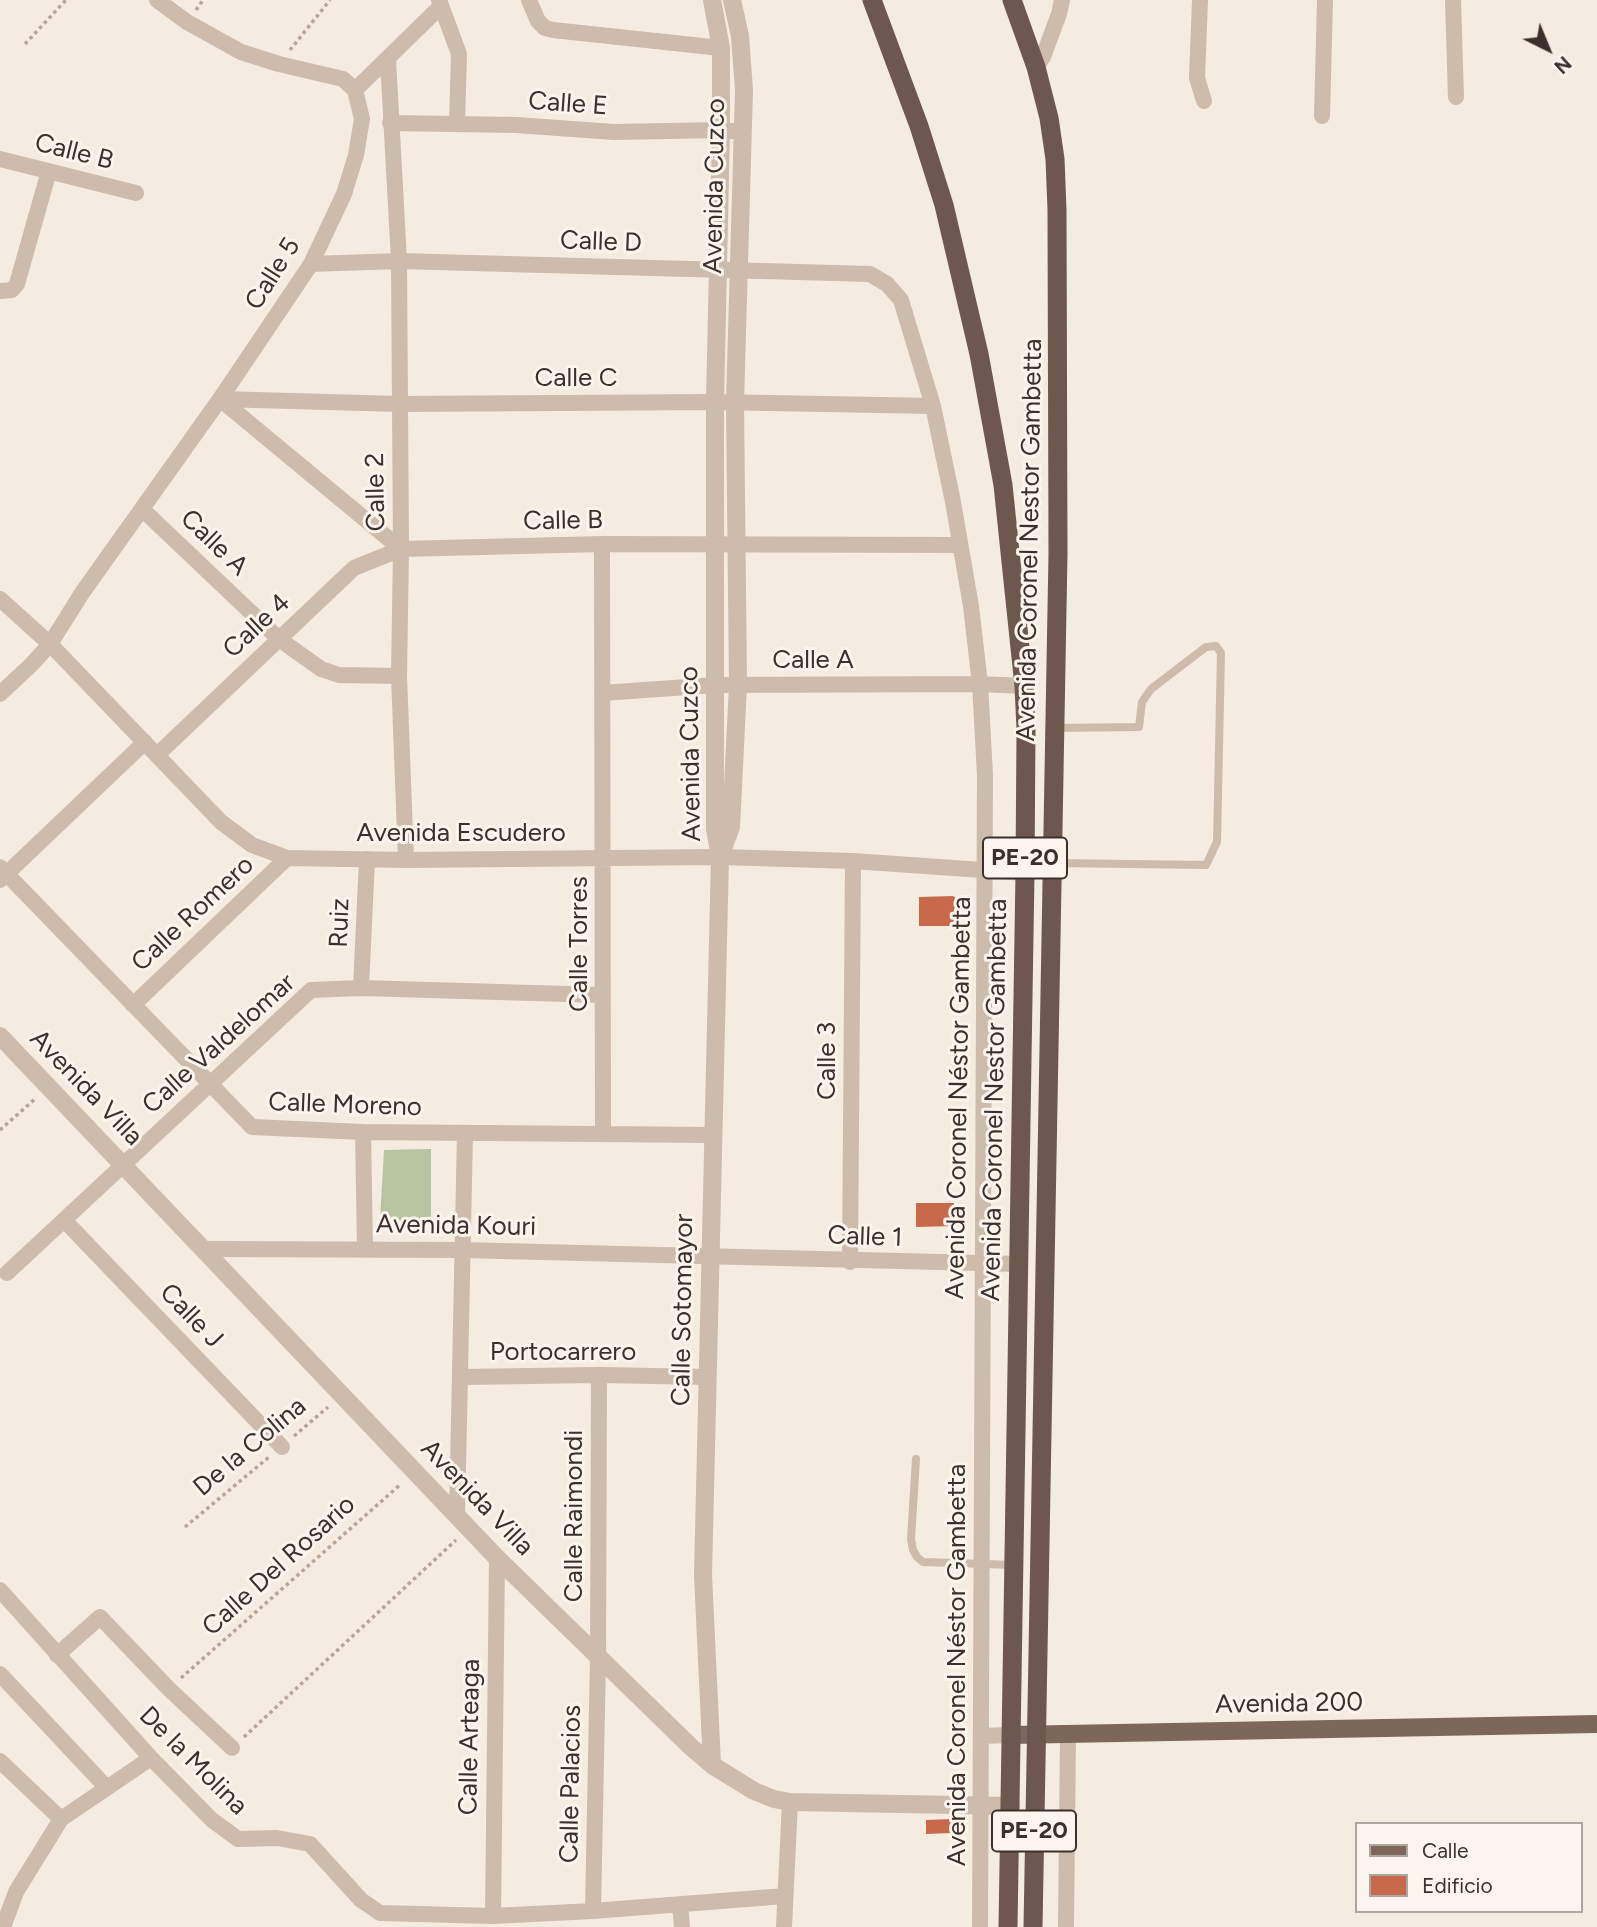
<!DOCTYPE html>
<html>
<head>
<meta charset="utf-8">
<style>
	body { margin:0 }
	#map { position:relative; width:1597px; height:1927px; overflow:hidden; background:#f4ebe1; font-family:Figtree,sans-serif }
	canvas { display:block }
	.legend { position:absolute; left:1355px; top:1822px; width:228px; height:91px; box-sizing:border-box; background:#fbf5ee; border:2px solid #aea6a0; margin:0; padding:9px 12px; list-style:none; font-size:21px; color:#3b302b }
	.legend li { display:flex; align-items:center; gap:14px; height:35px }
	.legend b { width:35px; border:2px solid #aea6a0 }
	.north { position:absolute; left:1513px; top:14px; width:70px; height:70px; -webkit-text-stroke:5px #fbf5ee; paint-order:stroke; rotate:137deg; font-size:19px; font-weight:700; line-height:28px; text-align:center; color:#3b302b }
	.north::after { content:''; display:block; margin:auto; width:24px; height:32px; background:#3b302b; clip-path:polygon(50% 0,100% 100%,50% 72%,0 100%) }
</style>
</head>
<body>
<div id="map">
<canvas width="1597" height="1927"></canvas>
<ul class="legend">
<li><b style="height:9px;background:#7d675c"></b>Calle</li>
<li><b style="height:19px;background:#c8694b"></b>Edificio</li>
</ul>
<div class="north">N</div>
</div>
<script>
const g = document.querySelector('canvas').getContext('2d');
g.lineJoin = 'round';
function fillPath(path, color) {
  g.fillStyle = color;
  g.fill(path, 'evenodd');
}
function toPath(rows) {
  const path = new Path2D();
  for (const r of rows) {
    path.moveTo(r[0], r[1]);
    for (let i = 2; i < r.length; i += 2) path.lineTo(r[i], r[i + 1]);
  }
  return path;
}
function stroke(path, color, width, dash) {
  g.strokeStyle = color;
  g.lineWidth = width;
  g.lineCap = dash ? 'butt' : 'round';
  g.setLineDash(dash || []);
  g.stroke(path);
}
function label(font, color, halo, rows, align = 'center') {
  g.font = font + ' Figtree,sans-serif';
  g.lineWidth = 6;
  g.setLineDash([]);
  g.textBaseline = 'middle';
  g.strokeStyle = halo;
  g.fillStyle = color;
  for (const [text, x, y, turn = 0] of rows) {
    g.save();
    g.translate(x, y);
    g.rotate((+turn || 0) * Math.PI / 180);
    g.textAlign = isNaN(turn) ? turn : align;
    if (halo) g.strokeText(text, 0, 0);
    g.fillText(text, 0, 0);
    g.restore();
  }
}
fillPath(toPath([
	[431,1149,431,1221,380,1220,384,1150]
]), '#b8c4a0');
fillPath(toPath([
	[953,896,960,901,960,926,919,926,919,897],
	[916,1203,954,1203,955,1226,916,1227],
	[952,1819,952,1833,926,1834,926,1820]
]), '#c8694b');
stroke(toPath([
	[196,10,203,0],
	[25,44,66,0],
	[290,50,330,0],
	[0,1130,35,1099],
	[294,1436,328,1407],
	[185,1527,269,1457],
	[181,1678,401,1484],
	[244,1737,456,1540]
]), '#b9a596', 3.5, [3.5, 3.5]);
stroke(toPath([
	[1053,863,1206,865,1217,842,1221,653,1216,646,1206,647,1151,689,1142,702,1139,727,1054,728],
	[916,1459,911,1539,913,1550,917,1557,923,1562,1014,1565]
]), '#cdbbac', 8);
stroke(toPath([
	[439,0,459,54,457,124],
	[529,0,538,21,545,28,553,30,721,48],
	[1200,0,1197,78,1204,101],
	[1453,0,1456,97],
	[388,59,399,261,401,549,399,676,406,860],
	[1036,67,1043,57,1059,14,1062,0],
	[355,90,441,6],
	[1322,116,1325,0],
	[390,123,516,125,614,132,721,130,743,132],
	[0,159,136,193],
	[311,264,399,261,870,274,887,284,901,300,933,406,953,502,971,606,980,684,985,775,980,1927],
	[0,291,12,290,17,284,49,171],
	[220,399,401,549,602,544,960,545],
	[220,399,399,404,715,402,933,406],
	[142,509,279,639,321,669,339,675,399,676],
	[602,544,603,1134],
	[0,599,50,644,221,822,252,845,287,858,406,860,720,857,853,861,1025,873],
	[602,693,716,685,980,684,1024,686],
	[0,694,32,664,50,644,82,593,220,399,311,264,344,194,356,155,362,119,355,90,343,79,279,64,241,52,187,22,157,0],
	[157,755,354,568,401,549],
	[0,867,252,1127,363,1132,714,1135],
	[0,880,145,742],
	[361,988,367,859],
	[133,1005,287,858],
	[363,1132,365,1249],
	[64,1220,282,1447],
	[202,1249,462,1250,1019,1264],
	[850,1262,853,861],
	[7,1273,311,990,361,988,602,995],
	[460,1377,599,1375,708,1377],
	[457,1516,465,1133],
	[0,1590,151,1758,212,1820,238,1839,277,1838,310,1844,361,1900,380,1913,493,1916,593,1911,785,1896],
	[57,1655,100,1617,169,1689,232,1748],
	[0,1674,107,1788],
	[982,1736,1012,1735],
	[0,1761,61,1819],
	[680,1904,682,1927],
	[593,1911,598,1658,599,1375],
	[493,1916,497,1558],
	[3,1927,16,1892,61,1819,151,1758],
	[784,1927,790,1802],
	[1066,1927,1068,1734]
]), '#cdbbac', 16);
stroke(toPath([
	[712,0,721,48,721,130,715,402,715,829,720,857,703,1575,712,1765],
	[720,857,731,827,738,685,735,402,744,90,740,36,732,0],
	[0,1036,497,1558,691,1747,712,1765,754,1791,774,1799,790,1802,1011,1806]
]), '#cdbbac', 18);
stroke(toPath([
	[1012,1735,1597,1724]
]), '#7d675c', 18);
stroke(toPath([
	[872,0,919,126,944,205,979,354,1003,485,1024,686,1026,729,1025,873,1008,1927],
	[1012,0,1036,67,1049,118,1055,159,1057,210,1058,554,1033,1927]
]), '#6c584f', 19);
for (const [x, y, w] of [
	[1025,858,84],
	[1034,1831,84]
]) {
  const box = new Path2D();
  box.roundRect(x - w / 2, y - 20.5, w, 41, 5);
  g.fillStyle = '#fbf5ee';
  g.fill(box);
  stroke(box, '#3b302b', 2);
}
label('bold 24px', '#3b302b', null, [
	["PE-20",1025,858],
	["PE-20",1034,1831]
]);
label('26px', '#3b302b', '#fbf5ee', [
	["Calle E",568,104,4],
	["Calle B",74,152,14],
	["Avenida Cuzco",715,186,-89],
	["Calle D",601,242,2],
	["Calle 5",273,274,-58],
	["Calle C",576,378],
	["Calle 2",376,492,-91],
	["Calle B",563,521,-1],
	["Avenida Coronel Nestor Gambetta",1030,540,-89],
	["Calle A",214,543,44],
	["Calle 4",257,626,-43],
	["Calle A",813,660],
	["Avenida Cuzco",691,754,-91],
	["Avenida Escudero",461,833],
	["Calle Romero",193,914,-43],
	["Ruiz",340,923,-88],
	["Calle Torres",579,944,-90],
	["Calle Valdelomar",219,1044,-42],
	["Calle 3",827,1061,-90],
	["Avenida Villa",86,1088,46],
	["Avenida Coronel Néstor Gambetta",959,1098,-89],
	["Avenida Coronel Nestor Gambetta",995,1100,-89],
	["Calle Moreno",345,1105,2],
	["Avenida Kouri",456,1226,1],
	["Calle 1",865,1237,2],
	["Calle Sotomayor",683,1310,-89],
	["Calle J",191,1316,46],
	["Portocarrero",563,1352],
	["De la Colina",250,1447,-40],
	["Avenida Villa",477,1498,46],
	["Calle Raimondi",574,1516,-90],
	["Calle Del Rosario",279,1566,-42],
	["Avenida Coronel Néstor Gambetta",957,1665,-90],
	["Avenida 200",1289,1704,-1],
	["Calle Arteaga",470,1737,-89],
	["De la Molina",193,1761,45],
	["Calle Palacios",571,1784,-89]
]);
</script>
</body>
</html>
